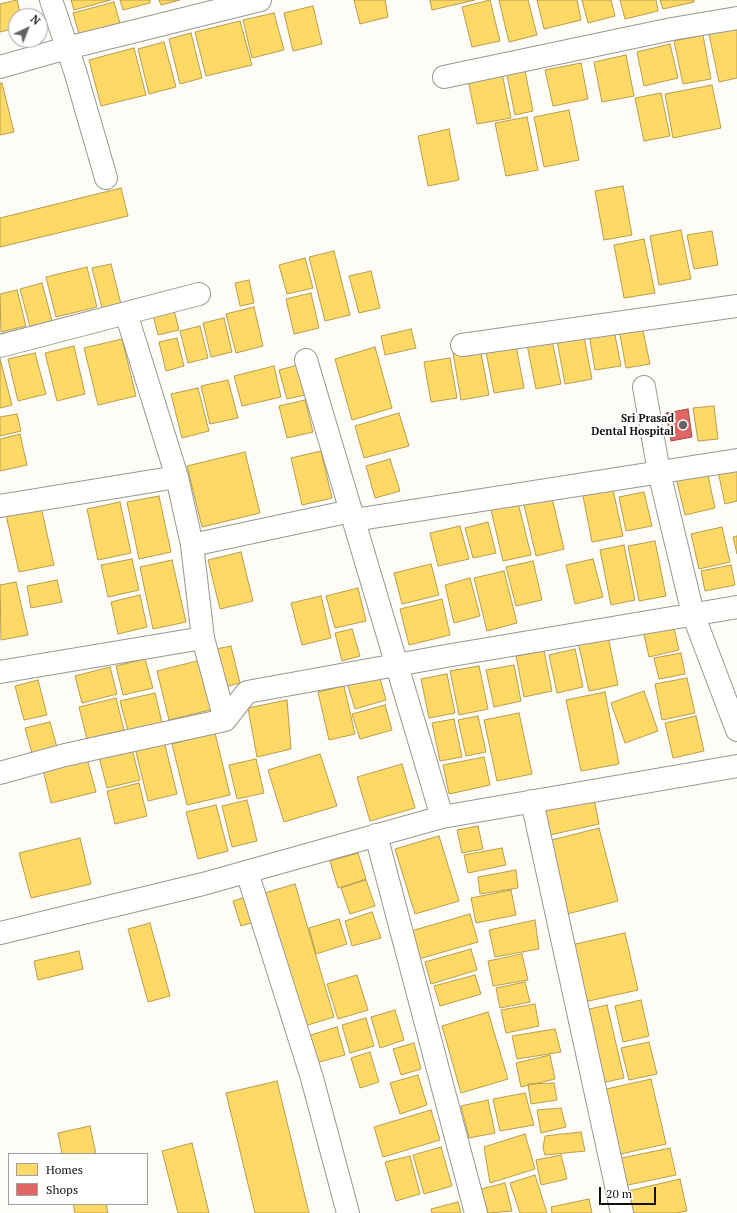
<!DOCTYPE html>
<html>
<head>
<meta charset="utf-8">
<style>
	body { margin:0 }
	#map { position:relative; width:737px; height:1213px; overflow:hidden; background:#fdfcf7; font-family:"PT Serif",serif }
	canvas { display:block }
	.legend { position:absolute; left:8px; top:1153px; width:140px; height:52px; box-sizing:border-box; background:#fff; border:1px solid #a0a0a0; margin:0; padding:5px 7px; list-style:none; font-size:12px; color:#111 }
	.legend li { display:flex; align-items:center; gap:8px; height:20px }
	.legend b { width:20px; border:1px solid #a0a0a0 }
	.north { position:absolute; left:8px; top:8px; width:40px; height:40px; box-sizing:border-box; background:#fff; border:1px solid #a0a0a0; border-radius:50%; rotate:43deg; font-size:11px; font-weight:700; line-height:16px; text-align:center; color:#111 }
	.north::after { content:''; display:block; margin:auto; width:14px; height:18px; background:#646362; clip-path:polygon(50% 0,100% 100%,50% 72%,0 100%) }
	.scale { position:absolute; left:599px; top:1187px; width:57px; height:18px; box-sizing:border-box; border:2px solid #111; border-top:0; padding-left:5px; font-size:12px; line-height:14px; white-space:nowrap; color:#111; -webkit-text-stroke:3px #fff; paint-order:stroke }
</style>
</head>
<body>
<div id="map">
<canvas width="737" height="1213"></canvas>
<ul class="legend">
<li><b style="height:11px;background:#ffd966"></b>Homes</li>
<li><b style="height:11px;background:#e06666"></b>Shops</li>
</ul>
<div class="north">N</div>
<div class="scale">20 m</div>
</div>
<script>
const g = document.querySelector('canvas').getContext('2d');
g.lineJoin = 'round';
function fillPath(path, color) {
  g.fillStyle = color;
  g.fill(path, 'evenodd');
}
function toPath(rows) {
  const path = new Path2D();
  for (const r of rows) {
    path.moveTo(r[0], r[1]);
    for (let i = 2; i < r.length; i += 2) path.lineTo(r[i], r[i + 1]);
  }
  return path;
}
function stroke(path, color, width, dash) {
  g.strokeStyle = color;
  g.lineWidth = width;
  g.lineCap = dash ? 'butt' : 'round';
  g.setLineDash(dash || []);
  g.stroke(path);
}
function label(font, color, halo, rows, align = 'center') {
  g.font = font + ' "PT Serif",serif';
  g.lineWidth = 4;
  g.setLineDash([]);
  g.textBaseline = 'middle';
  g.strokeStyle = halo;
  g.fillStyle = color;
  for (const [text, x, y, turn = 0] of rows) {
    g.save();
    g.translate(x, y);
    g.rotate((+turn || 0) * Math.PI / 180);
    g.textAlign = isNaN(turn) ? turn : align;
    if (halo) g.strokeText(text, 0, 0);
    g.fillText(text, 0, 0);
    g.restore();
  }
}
const homes = toPath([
	[17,0,21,16,16,16,16,28,0,32,0,4,17,0],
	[71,0,111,0,74,10,71,0],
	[120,0,150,0,150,3,123,10,120,0],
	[159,0,180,0,161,5,159,0],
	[354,0,385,0,388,17,360,24,354,0],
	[430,0,475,0,432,10,430,0],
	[490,0,500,41,472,47,462,7,490,0],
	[499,0,528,0,537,35,509,42,499,0],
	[537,0,577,0,581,20,544,29,537,0],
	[582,0,611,0,615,16,588,23,582,0],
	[620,0,656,0,658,11,625,19,620,0],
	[660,0,694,0,694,2,663,9,660,0],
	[114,2,120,23,79,34,73,13,114,2],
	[313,6,322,44,293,51,284,13,313,6],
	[274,13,284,50,252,58,243,20,274,13],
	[240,21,252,65,206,76,195,32,240,21],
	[737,28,737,78,719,82,709,34,737,28],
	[191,33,202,78,180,84,169,39,191,33],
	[703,35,711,79,683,84,674,41,703,35],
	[164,42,176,87,149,94,138,49,164,42],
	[670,44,678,78,644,86,637,52,670,44],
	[134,48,146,95,101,106,89,60,134,48],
	[626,55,634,96,602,102,594,62,626,55],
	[581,63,588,99,553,106,545,70,581,63],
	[524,66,533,111,515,115,506,70,524,66],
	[502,73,511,118,477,124,468,80,502,73],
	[0,83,2,83,14,132,0,135,0,83],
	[712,85,721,128,673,138,665,94,712,85],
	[661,93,670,136,644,141,635,98,661,93],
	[569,110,579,160,544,167,534,117,569,110],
	[527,117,538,170,506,176,495,123,527,117],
	[449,129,459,180,428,186,418,136,449,129],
	[623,186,632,235,604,240,595,191,623,186],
	[121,188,128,216,0,247,0,218,121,188],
	[681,230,691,279,659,285,650,236,681,230],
	[712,231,718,265,694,269,687,235,712,231],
	[644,239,655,293,624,298,614,245,644,239],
	[334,251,350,315,325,321,309,257,334,251],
	[305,258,313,288,287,294,279,265,305,258],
	[111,264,121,304,102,308,92,268,111,264],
	[87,267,97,307,56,317,46,277,87,267],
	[371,271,380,308,359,313,349,276,371,271],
	[249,280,254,303,240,306,235,283,249,280],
	[42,283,52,321,30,327,20,289,42,283],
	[17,290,26,326,1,332,0,294,17,290],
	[311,293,319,328,294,334,286,299,311,293],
	[173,306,179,330,158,335,152,311,173,306],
	[254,307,263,346,236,353,226,314,254,307],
	[224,318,232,352,211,357,203,323,224,318],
	[200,326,208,358,188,363,180,331,200,326],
	[642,326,650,364,626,368,619,330,642,326],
	[411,329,416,348,385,355,381,336,411,329],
	[614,330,621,366,595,370,589,334,614,330],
	[584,337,592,379,565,384,557,341,584,337],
	[177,338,184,366,166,371,159,342,177,338],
	[122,339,136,396,98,405,84,348,122,339],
	[552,340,561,384,536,389,527,345,552,340],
	[74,346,85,394,57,401,45,353,74,346],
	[516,346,524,388,494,393,486,352,516,346],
	[375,347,392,408,352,420,335,359,375,347],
	[480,348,489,395,461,400,453,353,480,348],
	[35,353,46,394,18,401,8,359,35,353],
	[450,358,457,398,431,402,424,362,450,358],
	[0,359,12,405,0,408,0,359],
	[302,364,309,394,287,399,279,370,302,364],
	[274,366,281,397,242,406,234,376,274,366],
	[228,380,238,418,210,424,201,386,228,380],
	[198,388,209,431,182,438,171,394,198,388],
	[305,400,313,432,287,438,279,406,305,400],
	[714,406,718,439,698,441,693,408,714,406],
	[399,413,409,446,364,458,355,426,399,413],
	[17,414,21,431,0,436,0,417,17,414],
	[20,434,27,465,0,471,0,439,20,434],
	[321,451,332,498,302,505,291,458,321,451],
	[245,452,260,513,202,527,187,466,245,452],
	[390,459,400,491,375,498,366,466,390,459],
	[737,467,737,501,725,504,718,471,737,467],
	[707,471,715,508,685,515,676,478,707,471],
	[613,490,623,536,592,542,583,496,613,490],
	[644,492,652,526,626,531,619,497,644,492],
	[159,496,171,552,139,559,127,502,159,496],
	[552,498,564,549,536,556,524,505,552,498],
	[120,502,131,553,98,560,87,509,120,502],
	[518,503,531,555,503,561,491,510,518,503],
	[41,507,54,565,19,572,6,515,41,507],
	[488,522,496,553,473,558,465,528,488,522],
	[460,526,469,559,438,566,430,533,460,526],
	[722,527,730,562,699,569,691,534,722,527],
	[737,536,737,554,733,537,737,536],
	[655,541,666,596,639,601,628,546,655,541],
	[624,545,635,600,611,605,600,550,624,545],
	[241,552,253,601,220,609,208,560,241,552],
	[132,559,139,590,108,597,101,565,132,559],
	[593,559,603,597,575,604,566,565,593,559],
	[172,560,186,622,153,629,140,567,172,560],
	[533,561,542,600,516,606,506,567,533,561],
	[431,564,439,595,402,604,394,573,431,564],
	[731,565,735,585,705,591,701,571,731,565],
	[504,571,517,623,487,631,474,578,504,571],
	[470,578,480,616,454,623,445,585,470,578],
	[57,580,62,602,31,608,27,586,57,580],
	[16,582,28,635,1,640,0,585,16,582],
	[358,588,366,621,335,628,326,596,358,588],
	[140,595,147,627,118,634,111,602,140,595],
	[321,596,331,638,302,645,291,603,321,596],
	[442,599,450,635,409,645,400,609,442,599],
	[673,624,679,650,649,657,643,630,673,624],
	[352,629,360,656,342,661,335,633,352,629],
	[608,636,618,685,589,691,578,642,608,636],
	[231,646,240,683,225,687,216,649,231,646],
	[575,649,583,687,557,693,549,655,575,649],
	[544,651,552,691,524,697,516,656,544,651],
	[681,653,685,674,659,679,654,658,681,653],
	[145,659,153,688,123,695,116,666,145,659],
	[201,660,214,709,169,720,157,671,201,660],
	[514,665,521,701,494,707,486,670,514,665],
	[479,666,488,709,459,715,450,671,479,666],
	[110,667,117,694,82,703,75,676,110,667],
	[447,674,455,713,429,718,421,679,447,674],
	[379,675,386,700,355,709,347,683,379,675],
	[687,678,695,713,662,720,655,684,687,678],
	[38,680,47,715,24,720,15,686,38,680],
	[344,686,355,734,329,740,318,692,344,686],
	[644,691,658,731,625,743,611,703,644,691],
	[605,692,619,764,581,771,566,700,605,692],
	[155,693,163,727,129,735,120,701,155,693],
	[116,698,124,730,87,739,79,707,116,698],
	[287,700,291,749,257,757,248,708,287,700],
	[385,705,392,730,360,739,352,714,385,705],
	[519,713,532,774,497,781,484,720,519,713],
	[478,716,486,752,466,756,458,720,478,716],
	[696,716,704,751,673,758,665,723,696,716],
	[454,719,462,757,440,761,432,723,454,719],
	[50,722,58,751,33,757,25,728,50,722],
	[215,733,230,795,187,805,172,744,215,733],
	[164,741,177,794,148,801,135,748,164,741],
	[132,749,140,780,107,788,99,757,132,749],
	[320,754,337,806,284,822,268,770,320,754],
	[86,755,96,792,51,803,42,765,86,755],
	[484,757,490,785,449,794,443,765,484,757],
	[256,759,264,793,237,799,229,765,256,759],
	[402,764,415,808,370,821,357,777,402,764],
	[139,783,147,816,115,824,107,791,139,783],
	[594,799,599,824,550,835,544,810,594,799],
	[247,800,257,841,232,847,222,806,247,800],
	[216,805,228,851,198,859,186,812,216,805],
	[478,826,483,849,462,853,457,830,478,826],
	[599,828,618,901,567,914,548,841,599,828],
	[439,836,459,901,415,914,395,849,439,836],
	[80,838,91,884,31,898,19,853,80,838],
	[502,848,506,865,468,873,464,855,502,848],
	[358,853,366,879,338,888,330,861,358,853],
	[516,870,518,888,480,894,478,877,516,870],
	[366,880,375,906,350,914,341,888,366,880],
	[295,884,334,1017,298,1028,258,895,295,884],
	[511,890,516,915,476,923,471,898,511,890],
	[250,896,258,921,241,926,233,901,250,896],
	[372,912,381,938,352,946,345,921,372,912],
	[470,914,478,942,419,959,411,931,470,914],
	[339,919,347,944,316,954,309,928,339,919],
	[535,920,539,949,495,957,489,930,535,920],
	[150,923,170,996,148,1002,128,929,150,923],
	[625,933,638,990,584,1002,571,945,625,933],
	[471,949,477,970,431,984,425,962,471,949],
	[79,951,83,969,38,980,34,961,79,951],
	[522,954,528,980,493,986,488,961,522,954],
	[357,975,368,1010,338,1019,327,984,357,975],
	[475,975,481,994,440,1006,434,986,475,975],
	[525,982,530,1002,500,1008,496,988,525,982],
	[641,1000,649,1036,623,1042,615,1006,641,1000],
	[535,1004,539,1026,506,1033,501,1010,535,1004],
	[607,1005,624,1078,597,1084,581,1011,607,1005],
	[395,1010,404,1040,380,1048,371,1017,395,1010],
	[488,1012,508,1079,461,1093,442,1026,488,1012],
	[366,1018,374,1046,350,1053,342,1025,366,1018],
	[337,1027,345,1055,312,1064,304,1037,337,1027],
	[555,1029,561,1052,517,1059,512,1036,555,1029],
	[649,1042,657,1074,629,1080,621,1048,649,1042],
	[414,1043,421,1069,401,1075,393,1049,414,1043],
	[370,1052,379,1082,360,1088,351,1058,370,1052],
	[550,1055,555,1079,521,1087,516,1063,550,1055],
	[418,1075,427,1105,400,1114,390,1083,418,1075],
	[651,1079,666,1144,616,1155,602,1090,651,1079],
	[277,1081,309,1213,255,1213,226,1093,277,1081],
	[554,1083,557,1100,531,1104,528,1084,554,1083],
	[525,1093,534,1125,500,1131,493,1099,525,1093],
	[488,1100,495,1133,469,1138,461,1106,488,1100],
	[561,1108,566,1127,541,1133,537,1110,561,1108],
	[431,1110,440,1140,383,1157,374,1127,431,1110],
	[90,1126,96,1154,62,1154,58,1133,90,1126],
	[581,1132,585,1151,545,1155,543,1148,545,1136,581,1132],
	[525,1134,535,1169,490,1183,484,1147,525,1134],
	[192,1143,209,1213,178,1213,162,1151,192,1143],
	[441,1147,452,1186,424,1194,413,1155,441,1147],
	[670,1148,676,1175,623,1186,617,1159,670,1148],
	[561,1155,567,1179,541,1185,536,1160,561,1155],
	[410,1156,420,1194,396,1201,385,1162,410,1156],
	[535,1175,547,1213,520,1213,510,1183,535,1175],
	[680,1179,687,1211,676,1213,628,1213,624,1192,680,1179],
	[505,1183,512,1211,488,1213,481,1189,505,1183],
	[589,1199,592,1213,552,1213,551,1207,589,1199],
	[458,1202,461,1213,432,1213,431,1209,458,1202],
	[73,1204,106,1204,108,1213,75,1213,73,1204]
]);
fillPath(homes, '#ffd966');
stroke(homes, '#b89d4c', 1);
const shops = toPath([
	[688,409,692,437,671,441,666,413,688,409]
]);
fillPath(shops, '#e06666');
stroke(shops, '#a24c4c', 1);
const minor = toPath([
	[51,0,75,71,106,178],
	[0,67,67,48,260,0],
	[444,77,672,29,737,18],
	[462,345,737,306],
	[0,346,199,294],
	[644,387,659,472,693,614,737,730],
	[0,506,177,477],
	[354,520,737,460],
	[192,545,351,511],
	[203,638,225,720],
	[0,672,203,638,192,545,177,477,126,313],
	[0,773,65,755,225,720,247,692,446,656,737,607],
	[532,801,622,1213],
	[442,817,737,766],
	[376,835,476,1213],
	[247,872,312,1078,348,1213],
	[0,933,203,884,442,817,306,360]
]);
stroke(minor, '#979795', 24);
stroke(minor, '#fffffe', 22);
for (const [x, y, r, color] of [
	[683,425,5,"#646362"]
]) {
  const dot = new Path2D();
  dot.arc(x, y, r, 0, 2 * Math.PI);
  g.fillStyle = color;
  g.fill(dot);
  stroke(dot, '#fff', 1.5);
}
label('bold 11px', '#111', '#fff', [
	["Sri Prasad",674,419],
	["Dental Hospital",674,432]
], 'right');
</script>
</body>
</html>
